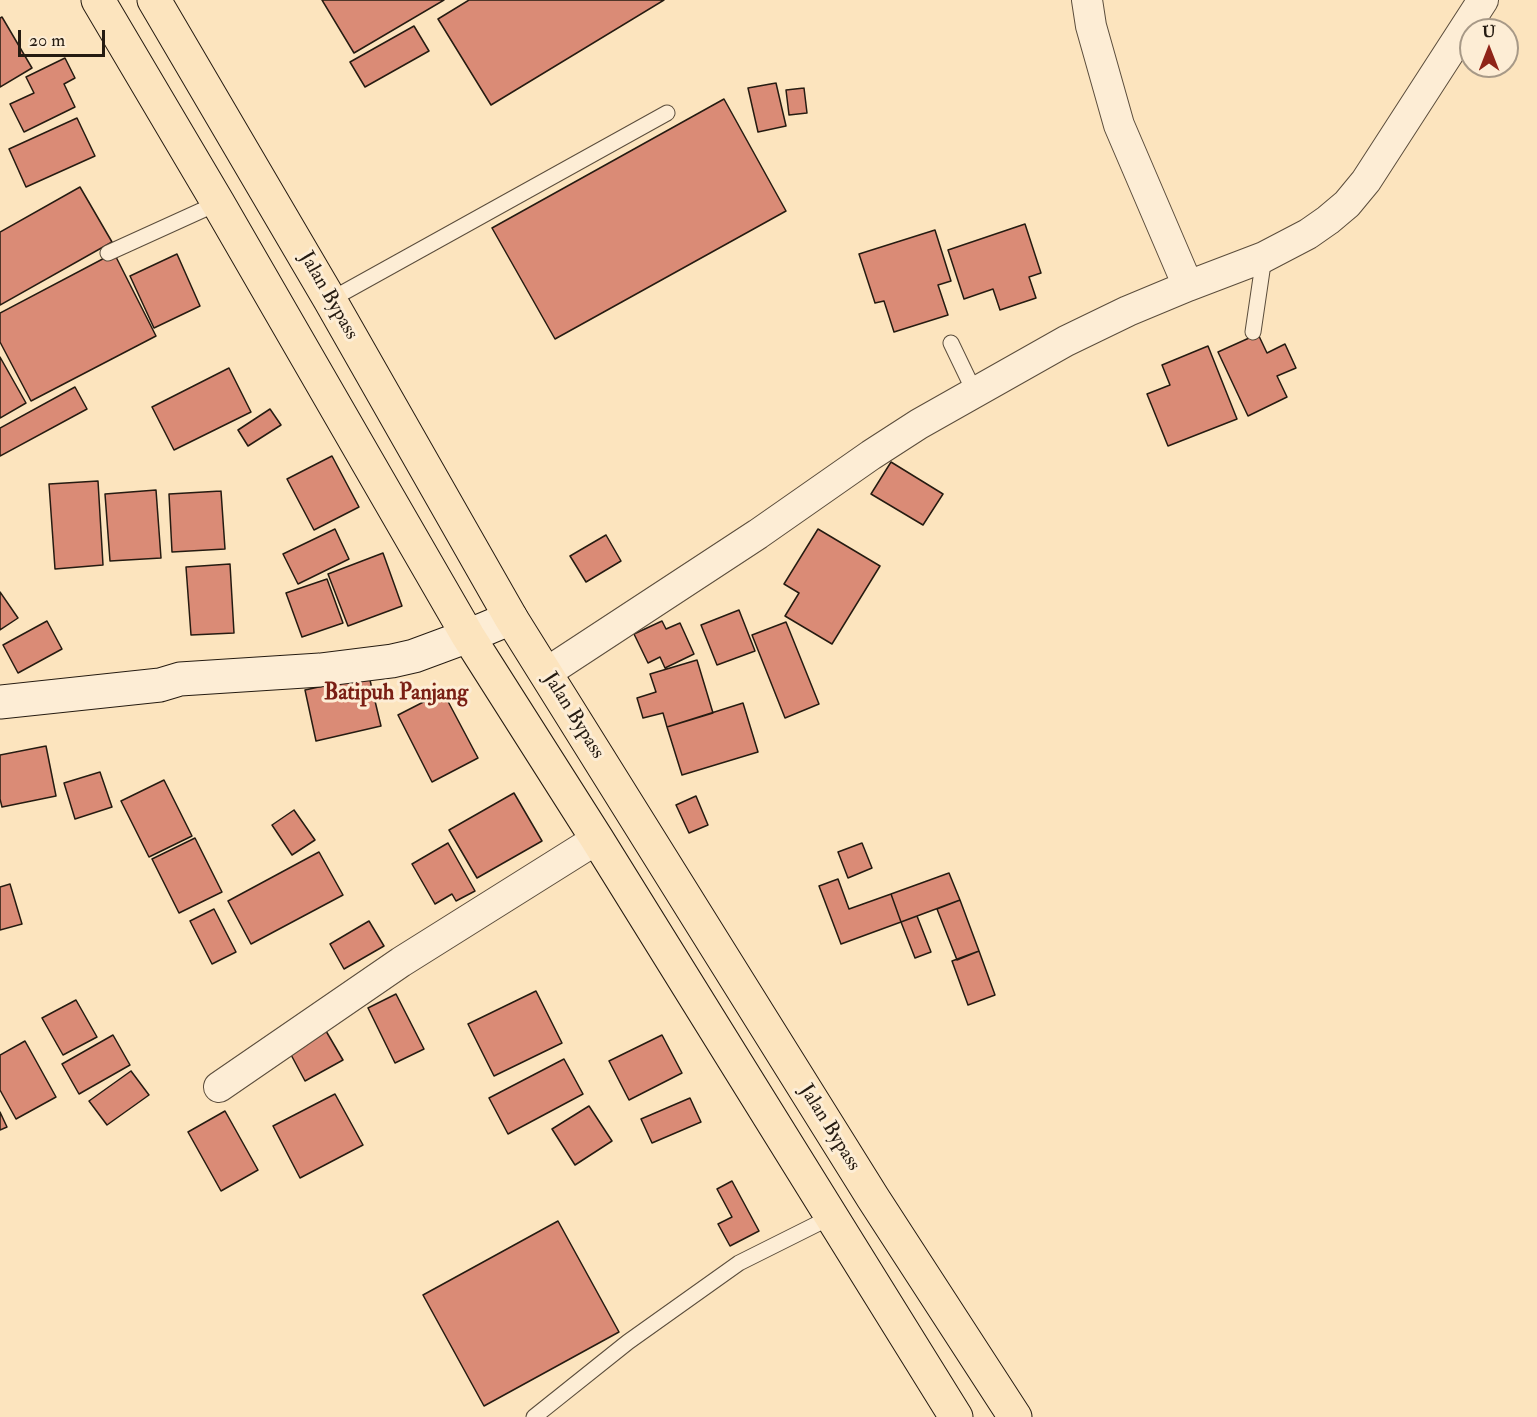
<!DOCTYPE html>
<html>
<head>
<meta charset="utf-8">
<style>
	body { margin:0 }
	#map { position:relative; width:1537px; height:1417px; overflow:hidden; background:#fce4be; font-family:"IM FELL Double Pica",serif }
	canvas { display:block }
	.north { position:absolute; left:1459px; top:18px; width:60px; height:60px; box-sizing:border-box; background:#fdedd5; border:2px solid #a79987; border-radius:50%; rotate:0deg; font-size:16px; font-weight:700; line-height:24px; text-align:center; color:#251b11 }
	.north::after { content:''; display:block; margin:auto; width:21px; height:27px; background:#8f2418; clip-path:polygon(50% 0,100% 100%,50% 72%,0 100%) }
	.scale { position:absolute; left:18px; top:30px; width:87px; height:27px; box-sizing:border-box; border:3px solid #251b11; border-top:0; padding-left:8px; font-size:18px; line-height:21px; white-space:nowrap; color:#251b11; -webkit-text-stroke:4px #fdedd5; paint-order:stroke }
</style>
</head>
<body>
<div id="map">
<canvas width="1537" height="1417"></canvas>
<div class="north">U</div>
<div class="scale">20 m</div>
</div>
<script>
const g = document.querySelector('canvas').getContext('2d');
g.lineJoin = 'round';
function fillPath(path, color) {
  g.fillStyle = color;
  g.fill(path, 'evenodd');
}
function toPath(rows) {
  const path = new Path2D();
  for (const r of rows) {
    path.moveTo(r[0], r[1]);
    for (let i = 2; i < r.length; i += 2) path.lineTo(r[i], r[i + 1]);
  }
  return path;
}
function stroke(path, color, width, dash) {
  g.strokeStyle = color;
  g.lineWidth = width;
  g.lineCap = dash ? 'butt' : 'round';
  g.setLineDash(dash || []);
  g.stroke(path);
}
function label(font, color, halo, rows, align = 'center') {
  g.font = font + ' "IM FELL Double Pica",serif';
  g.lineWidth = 6;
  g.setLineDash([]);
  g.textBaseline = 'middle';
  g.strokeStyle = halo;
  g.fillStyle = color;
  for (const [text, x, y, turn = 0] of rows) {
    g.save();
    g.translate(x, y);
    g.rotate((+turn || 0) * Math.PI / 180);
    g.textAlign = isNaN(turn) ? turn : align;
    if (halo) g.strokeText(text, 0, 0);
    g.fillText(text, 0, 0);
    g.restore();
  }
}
const building = toPath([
	[322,0,444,0,354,53,322,0],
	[469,0,664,0,491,105,438,19,469,0],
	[2,17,32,68,0,87,0,18,2,17],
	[414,26,429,51,365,87,350,62,414,26],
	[65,58,75,78,64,84,75,107,24,132,10,104,34,93,26,77,65,58],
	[776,83,786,126,758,132,748,88,776,83],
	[804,88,807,113,789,115,786,90,804,88],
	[724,99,786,211,555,339,492,228,724,99],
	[77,118,95,156,26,187,9,149,77,118],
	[80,187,112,242,0,305,0,232,80,187],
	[1025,224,1041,273,1029,277,1036,298,1000,310,993,289,964,299,948,250,1025,224],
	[935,230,951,281,938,285,948,315,894,332,884,301,875,303,859,254,935,230],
	[114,253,156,336,31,401,0,342,0,313,114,253],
	[177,254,200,306,154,328,130,276,177,254],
	[1258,334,1267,353,1285,344,1296,368,1277,376,1287,397,1248,416,1218,352,1258,334],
	[1208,346,1237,419,1168,446,1147,394,1170,385,1162,365,1208,346],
	[0,357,26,403,0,418,0,357],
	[229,368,251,412,174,450,152,407,229,368],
	[75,387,87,409,0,456,0,428,75,387],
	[270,409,281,425,248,446,238,430,270,409],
	[332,456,359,507,314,530,287,479,332,456],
	[891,462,943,494,923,525,871,494,891,462],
	[98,481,103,565,55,569,49,484,98,481],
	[156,490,161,558,110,561,105,494,156,490],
	[221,491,225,549,172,552,169,494,221,491],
	[335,529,349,559,298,584,283,554,335,529],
	[818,529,880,566,832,644,785,616,799,593,784,584,818,529],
	[606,535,621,561,586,582,570,556,606,535],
	[383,553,402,606,348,626,328,574,383,553],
	[230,564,234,633,191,635,186,567,230,564],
	[327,579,343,623,302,637,286,593,327,579],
	[0,592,18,618,0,630,0,592],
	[739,610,755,651,717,665,701,625,739,610],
	[47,621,62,649,18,673,3,645,47,621],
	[662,621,666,629,680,623,694,654,665,668,660,657,648,663,634,634,662,621],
	[786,622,819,704,785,718,752,635,786,622],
	[697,660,713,713,667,727,663,713,643,718,637,698,656,692,650,674,697,660],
	[369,676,381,726,316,741,305,690,369,676],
	[443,692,478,758,432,782,398,715,443,692],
	[743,703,758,752,682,775,667,727,743,703],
	[46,746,56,796,2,807,0,799,0,755,46,746],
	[100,772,112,807,75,819,64,783,100,772],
	[164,780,192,836,149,857,121,801,164,780],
	[514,793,542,841,477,878,449,830,514,793],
	[696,796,708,825,689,833,676,805,696,796],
	[294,810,315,840,292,855,272,825,294,810],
	[195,838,222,892,179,913,152,859,195,838],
	[448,843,475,891,456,901,452,894,435,904,412,864,448,843],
	[862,843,872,868,848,878,838,852,862,843],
	[319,852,343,895,251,944,228,901,319,852],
	[949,873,960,900,901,922,891,894,949,873],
	[838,879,849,909,891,894,901,922,841,944,819,886,838,879],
	[10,884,22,924,0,930,0,887,10,884],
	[960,900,979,951,957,960,937,909,960,900],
	[214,909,236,952,212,964,190,921,214,909],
	[917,916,931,952,915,958,901,922,917,916],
	[369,921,384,946,344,969,330,944,369,921],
	[979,951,995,995,968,1005,952,961,979,951],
	[536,991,562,1043,494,1076,468,1024,536,991],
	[396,994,424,1049,395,1063,368,1008,396,994],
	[76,1000,97,1037,63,1055,42,1018,76,1000],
	[326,1031,343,1060,305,1081,289,1051,326,1031],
	[113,1035,130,1065,79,1094,62,1064,113,1035],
	[662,1035,682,1073,629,1100,609,1061,662,1035],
	[25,1041,56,1097,16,1119,0,1090,0,1055,25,1041],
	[564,1059,583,1094,508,1134,489,1098,564,1059],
	[131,1071,149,1095,107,1125,89,1101,131,1071],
	[335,1094,363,1145,300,1178,273,1126,335,1094],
	[690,1098,701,1122,652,1143,641,1119,690,1098],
	[589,1106,612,1141,575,1165,552,1129,589,1106],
	[225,1111,258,1170,221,1191,188,1132,225,1111],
	[0,1112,7,1127,0,1130,0,1112],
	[732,1181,759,1231,730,1246,718,1224,732,1217,717,1189,732,1181],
	[558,1221,619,1332,484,1406,423,1295,558,1221]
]);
fillPath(building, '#da8b76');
stroke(building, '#251b11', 1.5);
const lane = toPath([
	[108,253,218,203],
	[330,300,667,113],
	[1253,332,1264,257],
	[951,343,975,393],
	[534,1417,628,1342,739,1263,831,1217]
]);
const street = toPath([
	[1087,0,1091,26,1119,125,1188,286],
	[546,673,758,534,871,455,919,424,1066,341,1128,311,1188,286,1264,257,1308,234,1328,220,1347,204,1366,181,1483,0],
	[219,1087,401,962,597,839]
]);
const secondary = toPath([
	[0,702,160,685,180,679,320,670,392,661,414,656,468,636,511,618]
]);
const highway = toPath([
	[98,0,218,203,468,636,597,839,956,1417],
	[154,0,330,300,511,618,873,1198,1015,1417]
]);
stroke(lane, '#5b4d3c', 17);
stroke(street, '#5b4d3c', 32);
stroke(secondary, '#251b11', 35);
stroke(highway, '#251b11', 35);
stroke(lane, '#fdedd5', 15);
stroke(street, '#fdedd5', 30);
stroke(secondary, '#fdedd5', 33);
stroke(highway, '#fce4be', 33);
label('20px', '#251b11', '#fdedd5', [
	["Jalan Bypass",328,296,60],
	["Jalan Bypass",573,716,58],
	["Jalan Bypass",829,1128,58]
]);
label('bold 22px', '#7a1f14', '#fdedd5', [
	["Batipuh Panjang",396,694]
]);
</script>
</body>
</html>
